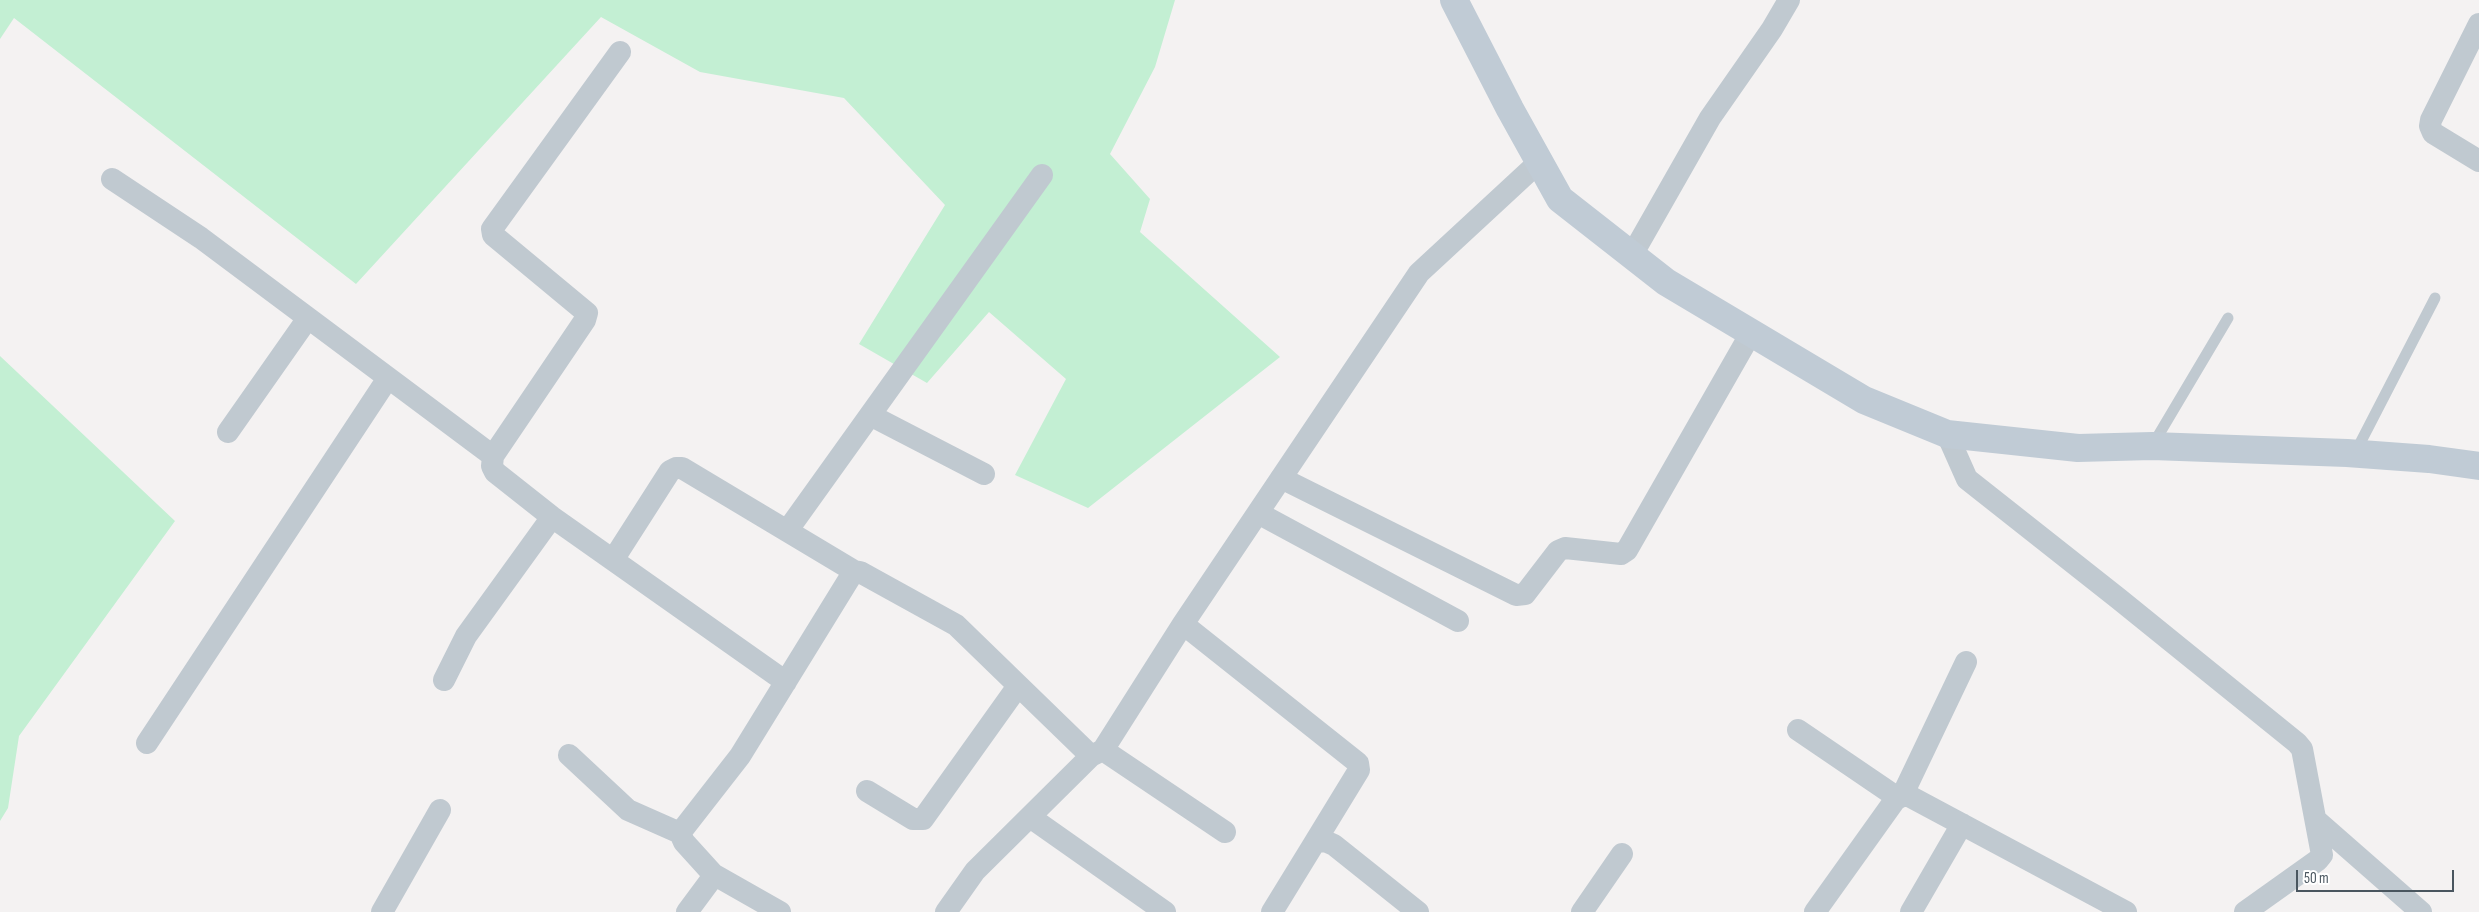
<!DOCTYPE html>
<html>
<head>
<meta charset="utf-8">
<style>
	body { margin:0 }
	#map { position:relative; width:2479px; height:912px; overflow:hidden; background:#f4f2f2; font-family:"Sofia Sans Condensed",sans-serif }
	canvas { display:block }
	.scale { position:absolute; left:2296px; top:870px; width:158px; height:22px; box-sizing:border-box; border:2px solid #4a565f; border-top:0; padding-left:6px; font-size:15px; line-height:18px; white-space:nowrap; color:#4a565f; -webkit-text-stroke:4px #fff; paint-order:stroke }
</style>
</head>
<body>
<div id="map">
<canvas width="2479" height="912"></canvas>
<div class="scale">50 m</div>
</div>
<script>
const g = document.querySelector('canvas').getContext('2d');
g.lineJoin = 'round';
function fillPath(path, color) {
  g.fillStyle = color;
  g.fill(path, 'evenodd');
}
function toPath(rows) {
  const path = new Path2D();
  for (const r of rows) {
    path.moveTo(r[0], r[1]);
    for (let i = 2; i < r.length; i += 2) path.lineTo(r[i], r[i + 1]);
  }
  return path;
}
function stroke(path, color, width, dash) {
  g.strokeStyle = color;
  g.lineWidth = width;
  g.lineCap = dash ? 'butt' : 'round';
  g.setLineDash(dash || []);
  g.stroke(path);
}
fillPath(toPath([
	[0,0,1175,0,1155,67,1110,154,1150,199,1140,232,1280,357,1088,508,1015,475,1066,379,989,312,927,383,859,344,945,205,844,98,700,72,601,17,356,284,14,18,0,39],
	[0,356,175,521,19,736,8,808,0,821]
]), '#c3efd3');
stroke(toPath([
	[2152,446,2228,318],
	[2355,453,2435,298]
]), '#c0c9d0', 11);
stroke(toPath([
	[2479,24,2431,120,2430,126,2433,133,2479,161],
	[620,52,492,229,493,235,587,313,585,320,493,456,492,466,495,472,552,517,786,682],
	[112,179,201,238,493,456],
	[1632,255,1710,118,1772,29,1789,0],
	[870,415,984,474],
	[228,432,308,318],
	[1947,434,1967,479,2119,599,2297,743,2302,749,2322,855,2318,860,2245,912],
	[1281,478,1516,595,1525,594,1558,551,1565,548,1621,554,1627,550,1751,333],
	[1258,513,1458,621],
	[787,531,1042,175],
	[613,560,670,471,676,468,682,468,854,571],
	[1183,624,1358,763,1359,770,1315,842],
	[444,680,466,636,552,517],
	[1798,730,1898,798],
	[147,743,388,378],
	[1103,750,1225,832],
	[569,755,628,810,680,833],
	[867,791,913,819,923,819,1018,686],
	[1902,796,1966,662],
	[1030,817,1165,912],
	[2316,820,2421,912],
	[713,874,780,912],
	[382,912,440,810],
	[687,912,710,881,713,874,684,842,680,833,740,756,854,571,860,572,956,625,1091,756,1103,750,1183,624,1419,273,1539,162],
	[946,912,975,871,1091,756],
	[1272,912,1315,842,1325,841,1334,845,1418,912],
	[1582,912,1622,854],
	[1815,912,1895,800,1902,796,1909,796,2126,912],
	[1911,912,1962,824]
]), '#c0c9d0', 22);
stroke(toPath([
	[1454,0,1510,109,1560,199,1666,282,1864,400,1947,434,2078,448,2152,446,2347,453,2429,459,2479,466]
]), '#c0cbd5', 28);
</script>
</body>
</html>
